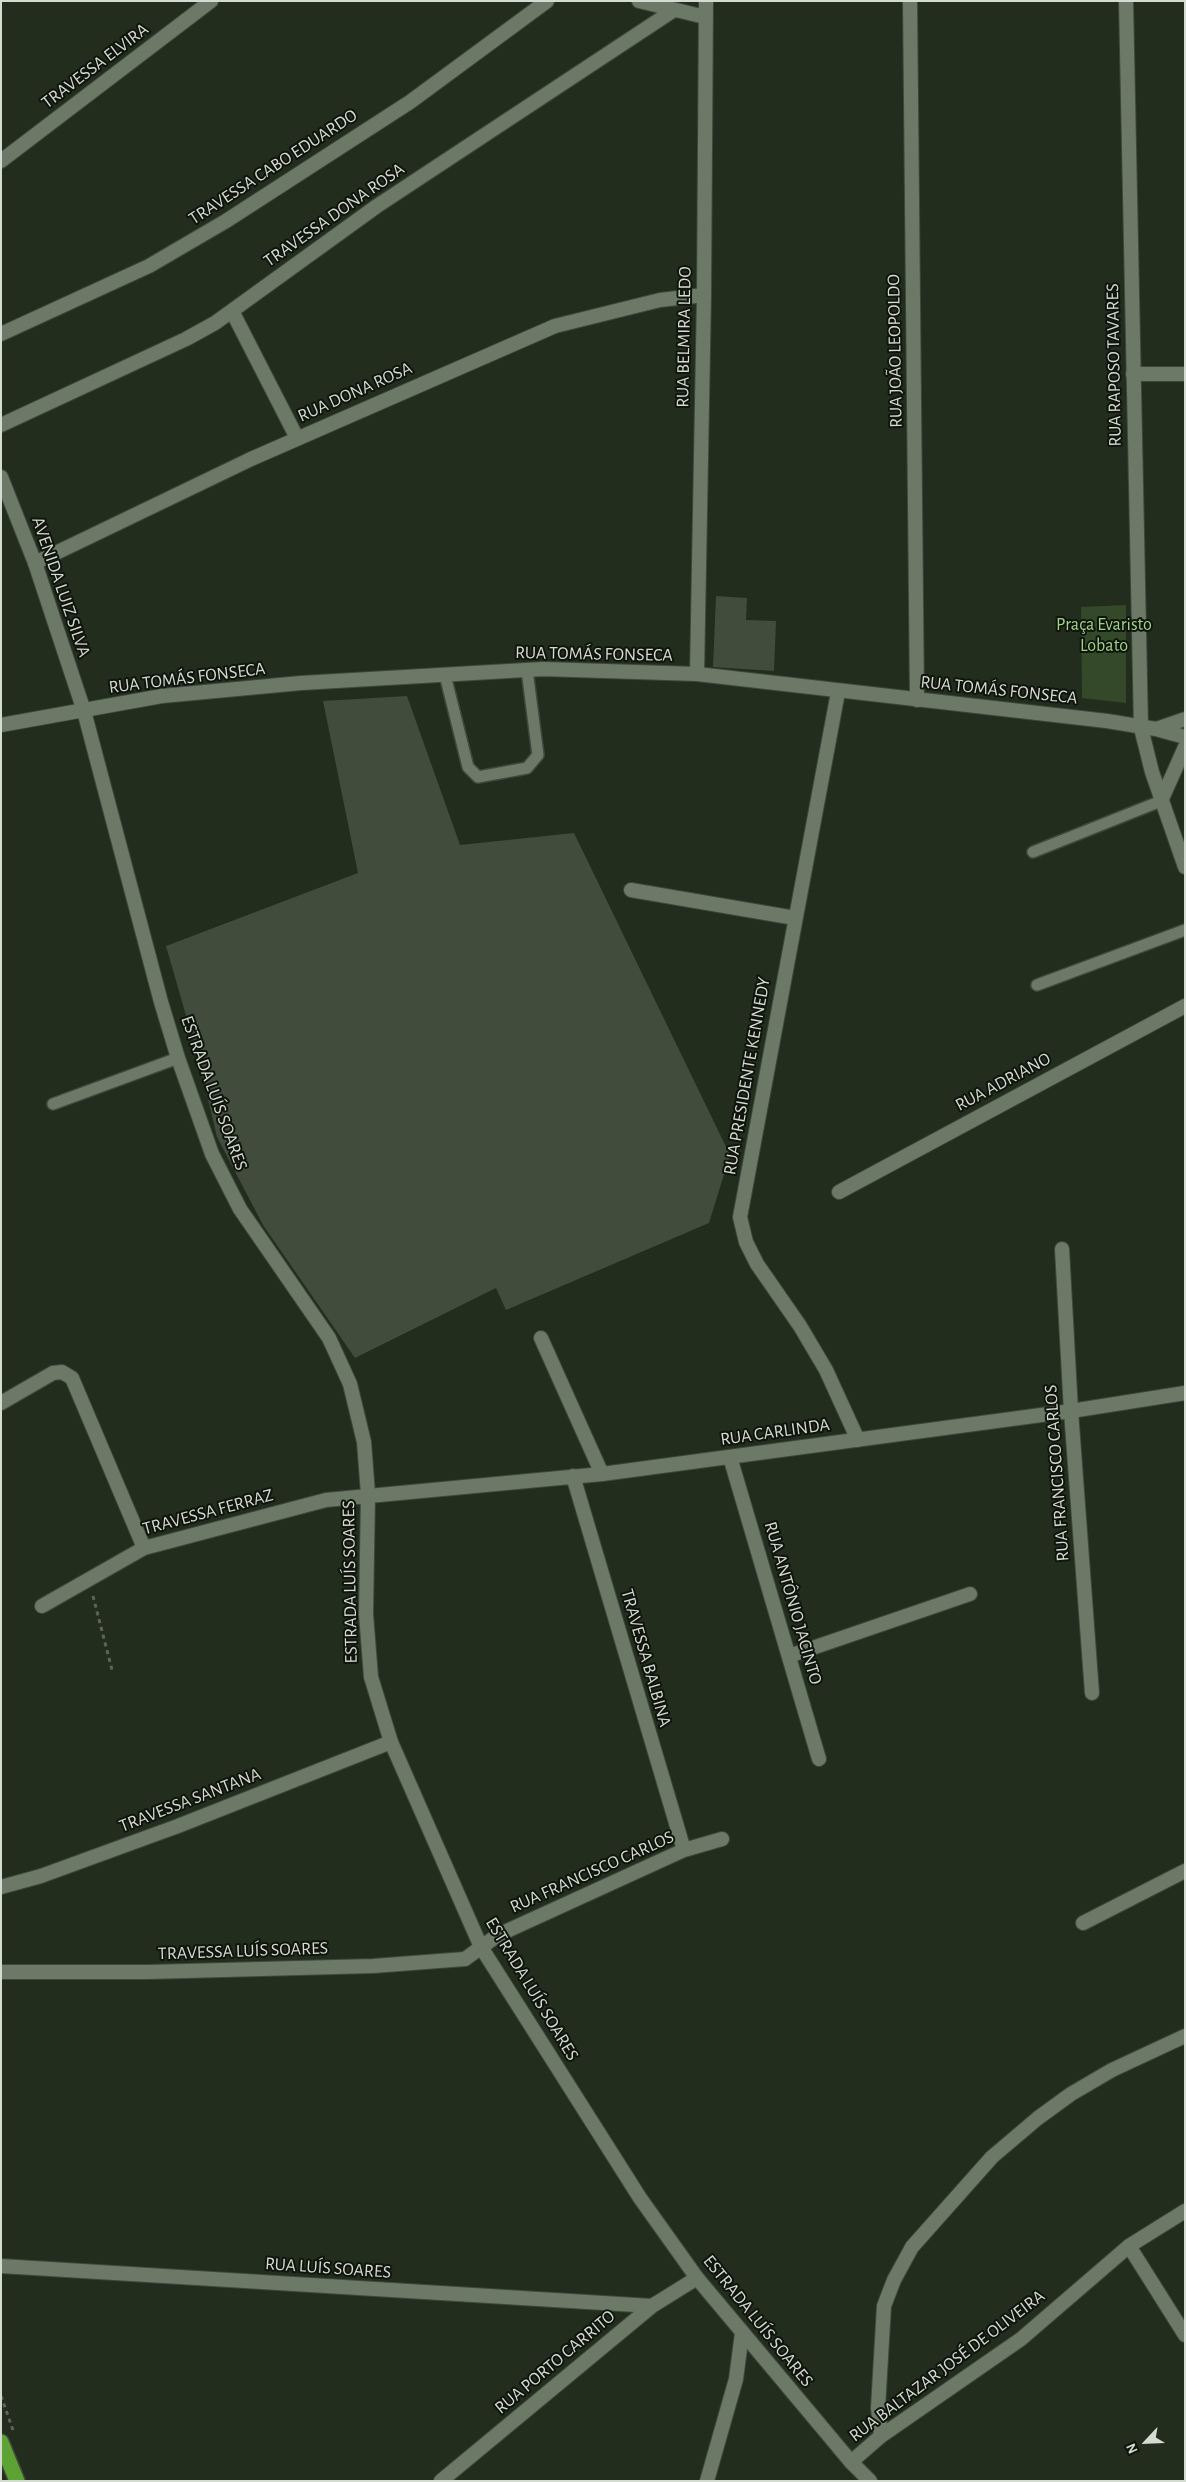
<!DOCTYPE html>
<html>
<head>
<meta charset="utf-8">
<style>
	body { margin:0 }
	#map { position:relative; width:1186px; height:2482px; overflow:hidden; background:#222d1e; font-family:"Alegreya Sans",sans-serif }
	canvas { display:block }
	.frame { position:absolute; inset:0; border:2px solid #d4dbd1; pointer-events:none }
	.north { position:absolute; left:1121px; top:2417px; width:50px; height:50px; -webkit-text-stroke:4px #0f140d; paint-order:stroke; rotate:245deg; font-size:14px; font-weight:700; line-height:20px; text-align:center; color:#d4dbd1 }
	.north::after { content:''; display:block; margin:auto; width:18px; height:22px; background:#d4dbd1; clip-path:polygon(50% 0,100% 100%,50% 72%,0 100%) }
</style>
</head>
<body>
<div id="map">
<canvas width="1186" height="2482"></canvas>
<div class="frame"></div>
<div class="north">N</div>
</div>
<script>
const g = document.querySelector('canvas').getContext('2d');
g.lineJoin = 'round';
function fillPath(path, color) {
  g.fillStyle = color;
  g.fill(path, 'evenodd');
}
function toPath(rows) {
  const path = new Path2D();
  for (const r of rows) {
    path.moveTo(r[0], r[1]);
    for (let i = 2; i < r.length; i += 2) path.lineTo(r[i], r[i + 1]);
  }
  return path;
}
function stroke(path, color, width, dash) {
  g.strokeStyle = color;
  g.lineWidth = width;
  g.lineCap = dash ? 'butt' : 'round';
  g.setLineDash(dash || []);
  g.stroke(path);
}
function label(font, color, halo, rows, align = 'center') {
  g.font = font + ' "Alegreya Sans",sans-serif';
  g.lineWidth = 4;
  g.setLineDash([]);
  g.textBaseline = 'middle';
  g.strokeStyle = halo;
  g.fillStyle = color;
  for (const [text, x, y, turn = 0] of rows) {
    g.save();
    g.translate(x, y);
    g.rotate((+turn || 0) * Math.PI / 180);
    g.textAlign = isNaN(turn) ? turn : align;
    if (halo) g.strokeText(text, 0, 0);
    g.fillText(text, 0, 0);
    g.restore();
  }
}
fillPath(toPath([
	[1126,605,1126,703,1082,698,1081,607]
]), '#34482a');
fillPath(toPath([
	[716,596,747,598,746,620,776,621,774,671,713,667],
	[407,696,460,845,574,833,730,1155,709,1223,506,1310,496,1288,355,1358,263,1225,217,1137,198,1057,166,946,358,873,323,701]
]), '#414c3c');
const service = toPath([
	[445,675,468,767,478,777,527,768,538,755,527,670],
	[1033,852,1161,801],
	[1037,985,1185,930],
	[53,1104,178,1058]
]);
const minor = toPath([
	[639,1,705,17],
	[910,1,917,700],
	[1,161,211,1],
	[232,311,297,438],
	[1,334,149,266,226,221,410,102,547,1],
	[1133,374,1185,374],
	[1,425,186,339,215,323,377,206,674,10],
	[35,563,251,459,555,326,660,300,704,295],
	[697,674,704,295,706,1],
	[838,692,740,1217,746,1242,757,1264,800,1326,826,1370,858,1440],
	[631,890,795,918],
	[839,1192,1185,1006],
	[1062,1249,1071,1411,1092,1693],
	[541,1338,602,1474],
	[1,1403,53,1373,62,1372,72,1378,144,1548],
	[730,1457,819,1759],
	[573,1476,684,1850],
	[42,1606,144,1548,326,1500,602,1474,1071,1411,1185,1393],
	[789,1656,970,1594],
	[1,1887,41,1876,178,1826,391,1742],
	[1083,1923,1185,1871],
	[1,1972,148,1972,373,1966,465,1959,498,1935,684,1850,722,1839],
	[1129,2246,1185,2335],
	[1,2266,652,2306],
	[881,2436,878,2408,884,2306,894,2280,912,2247,992,2157,1038,2118,1071,2094,1112,2070,1185,2036],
	[851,2462,881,2436,1021,2339,1129,2246,1185,2211],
	[441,2481,652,2306,697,2278],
	[707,2481,736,2379,742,2333]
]);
const tertiary = toPath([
	[1,477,35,563,84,711,161,1002,178,1058,212,1154,240,1209,329,1338,350,1384,364,1442,368,1494,366,1614,371,1677,391,1742,481,1947,640,2198,697,2278,851,2462,870,2481]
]);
const secondary = toPath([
	[1126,1,1141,728,1152,772,1185,867],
	[1,725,162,696,301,683,543,669,697,674,1107,721,1156,729,1185,737],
	[1156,729,1185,719],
	[1161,801,1185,747]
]);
const motorway = toPath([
	[1,2442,17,2481]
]);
stroke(service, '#3f483c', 14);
stroke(minor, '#3f483c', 16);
stroke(tertiary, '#3f483c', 16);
stroke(secondary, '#3f483c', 16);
stroke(motorway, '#3f483c', 18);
stroke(toPath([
	[93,1596,112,1670],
	[1,2396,13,2430]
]), '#5c6558', 3, [4, 4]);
stroke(service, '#6d7967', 11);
stroke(minor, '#6d7967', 14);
stroke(tertiary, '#6d7967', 14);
stroke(secondary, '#6d7967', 14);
stroke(motorway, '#5ca333', 15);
label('18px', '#d4dbd1', '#0f140d', [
	["TRAVESSA ELVIRA",95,66,-37],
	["TRAVESSA CABO EDUARDO",273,167,-33],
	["TRAVESSA DONA ROSA",334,215,-35],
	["RUA BELMIRA LEDO",684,337,-89],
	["RUA JOÃO LEOPOLDO",895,351,-91],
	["RUA RAPOSO TAVARES",1114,365,-91],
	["RUA DONA ROSA",355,392,-24],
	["AVENIDA LUIZ SILVA",61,587,71],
	["RUA TOMÁS FONSECA",594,654,1],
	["RUA TOMÁS FONSECA",187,678,-7],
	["RUA TOMÁS FONSECA",999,690,6],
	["RUA PRESIDENTE KENNEDY",747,1076,-80],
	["RUA ADRIANO",1003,1082,-28],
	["ESTRADA LUÍS SOARES",214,1093,70],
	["RUA CARLINDA",775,1432,-8],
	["RUA FRANCISCO CARLOS",1057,1473,-94],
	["TRAVESSA FERRAZ",208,1512,-15],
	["ESTRADA LUÍS SOARES",350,1582,-91],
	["RUA ANTÔNIO JACINTO",793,1603,74],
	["TRAVESSA BALBINA",646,1658,74],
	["TRAVESSA SANTANA",190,1800,-21],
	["RUA FRANCISCO CARLOS",592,1872,-24],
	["TRAVESSA LUÍS SOARES",243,1951,-2],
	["ESTRADA LUÍS SOARES",532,1989,59],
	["RUA LUÍS SOARES",328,2268,4],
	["ESTRADA LUÍS SOARES",758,2321,51],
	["RUA PORTO CARRITO",555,2362,-40],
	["RUA BALTAZAR JOSÉ DE OLIVEIRA",947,2366,-37]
]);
label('18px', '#9fd487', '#0f140d', [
	["Praça Evaristo",1104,625],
	["Lobato",1104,646]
]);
</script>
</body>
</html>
